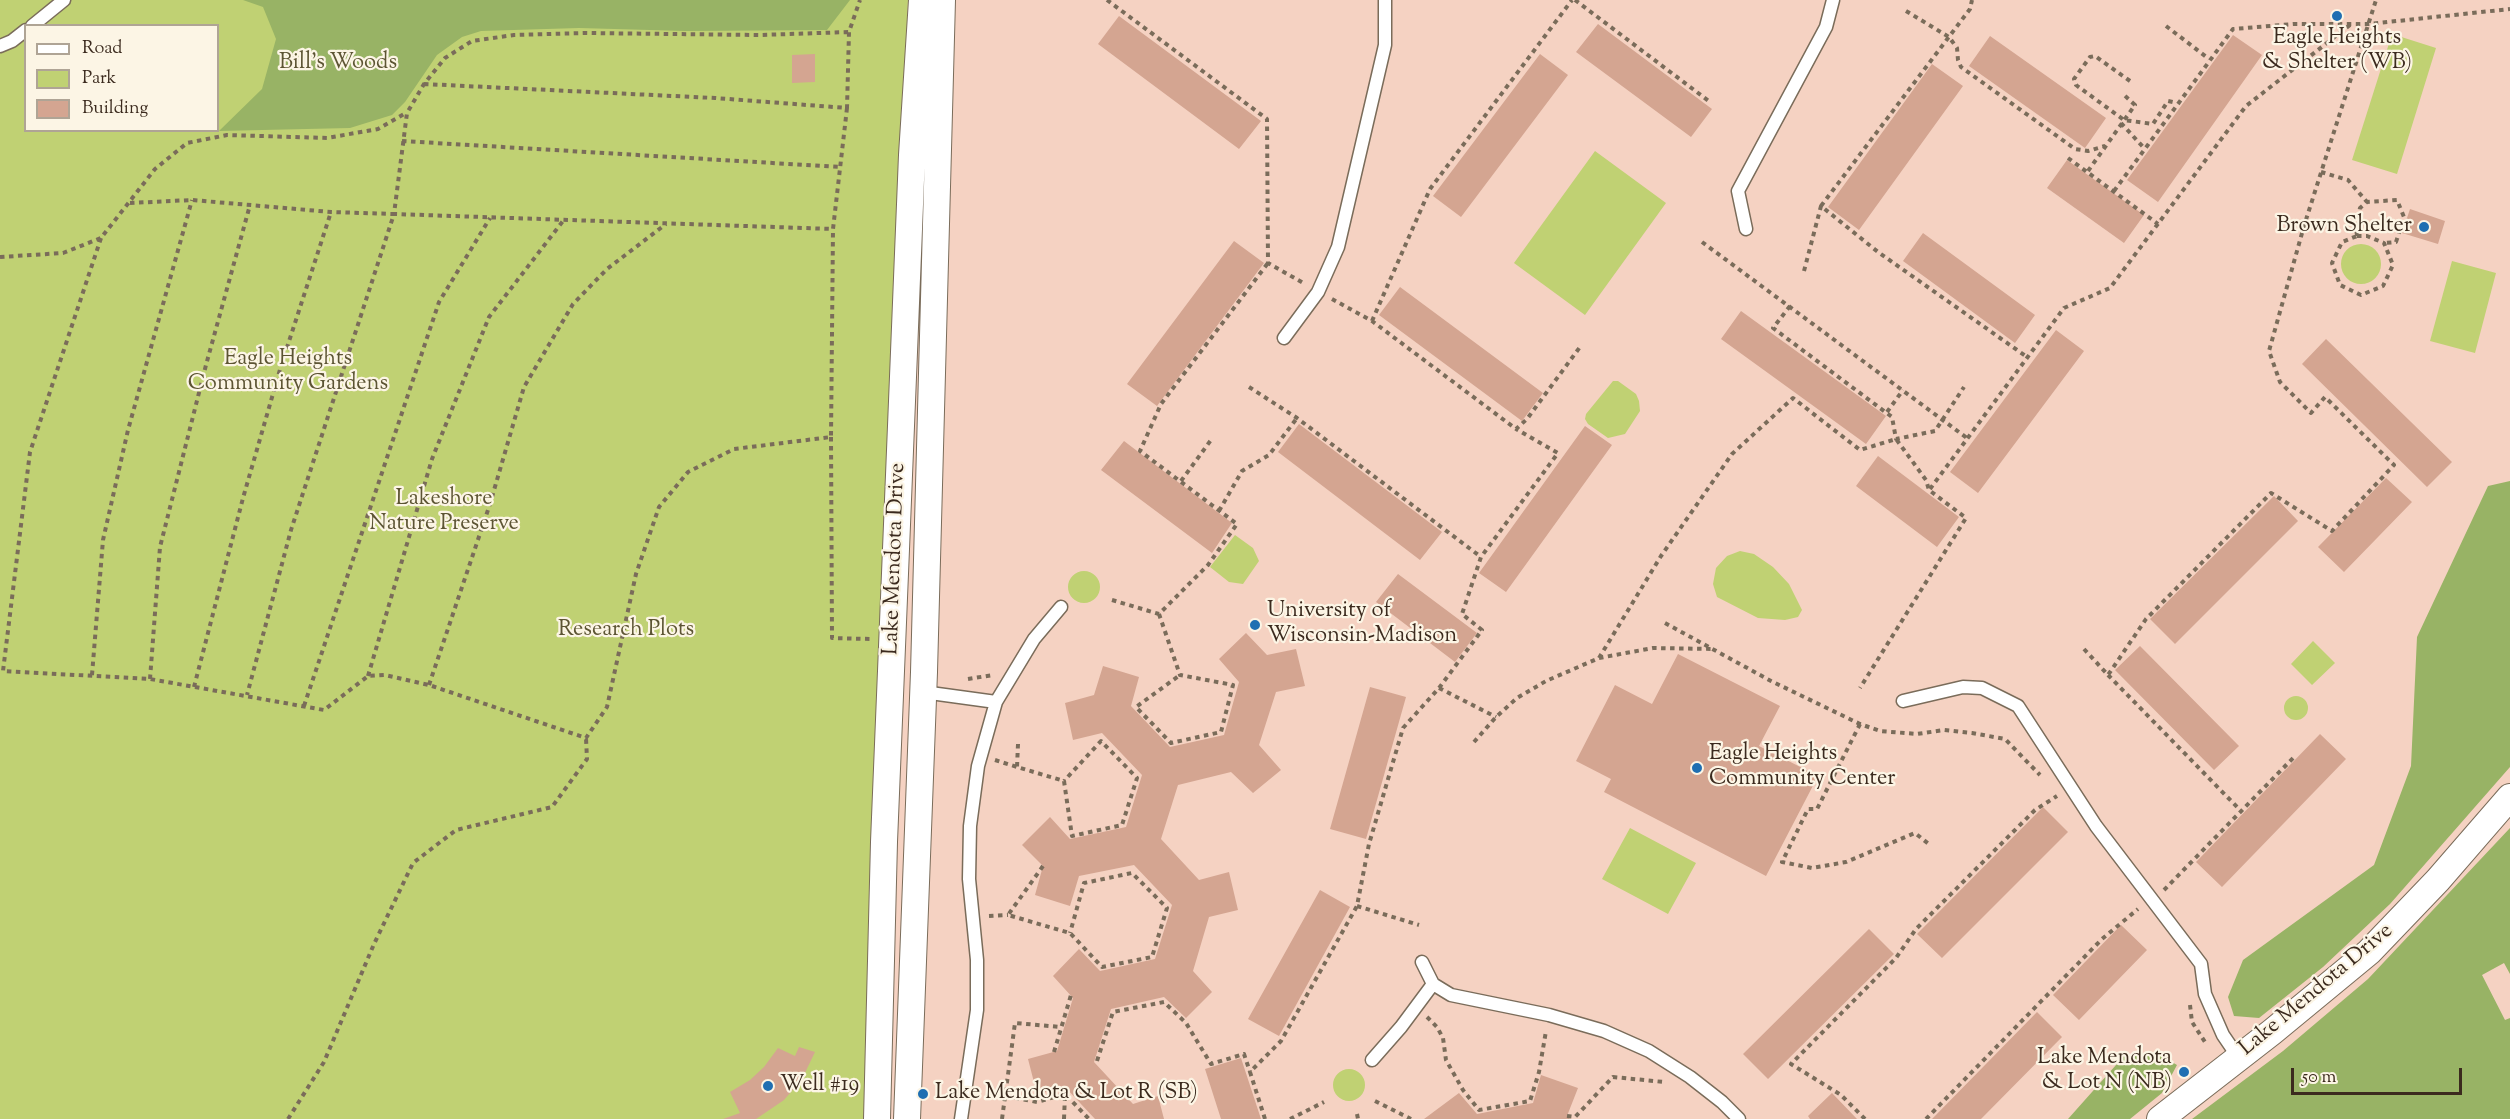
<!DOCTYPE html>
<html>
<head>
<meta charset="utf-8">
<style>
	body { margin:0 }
	#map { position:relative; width:2510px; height:1119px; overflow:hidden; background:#f0e7ca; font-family:"Sorts Mill Goudy",serif }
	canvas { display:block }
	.legend { position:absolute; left:24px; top:24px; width:195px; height:108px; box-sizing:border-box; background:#fcf5e5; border:2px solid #afa495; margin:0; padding:8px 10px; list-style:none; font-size:18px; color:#3b2a1e }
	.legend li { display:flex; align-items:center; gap:12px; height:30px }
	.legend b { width:30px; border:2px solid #afa495 }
	.scale { position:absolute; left:2291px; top:1068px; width:171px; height:27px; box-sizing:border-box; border:3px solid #3b2a1e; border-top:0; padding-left:8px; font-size:18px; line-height:21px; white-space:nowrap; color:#3b2a1e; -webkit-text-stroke:4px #fcf5e5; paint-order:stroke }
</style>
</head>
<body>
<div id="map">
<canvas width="2510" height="1119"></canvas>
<ul class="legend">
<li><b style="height:8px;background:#fff"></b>Road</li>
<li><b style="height:16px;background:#c0d173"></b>Park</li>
<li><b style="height:16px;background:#d4a591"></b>Building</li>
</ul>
<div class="scale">50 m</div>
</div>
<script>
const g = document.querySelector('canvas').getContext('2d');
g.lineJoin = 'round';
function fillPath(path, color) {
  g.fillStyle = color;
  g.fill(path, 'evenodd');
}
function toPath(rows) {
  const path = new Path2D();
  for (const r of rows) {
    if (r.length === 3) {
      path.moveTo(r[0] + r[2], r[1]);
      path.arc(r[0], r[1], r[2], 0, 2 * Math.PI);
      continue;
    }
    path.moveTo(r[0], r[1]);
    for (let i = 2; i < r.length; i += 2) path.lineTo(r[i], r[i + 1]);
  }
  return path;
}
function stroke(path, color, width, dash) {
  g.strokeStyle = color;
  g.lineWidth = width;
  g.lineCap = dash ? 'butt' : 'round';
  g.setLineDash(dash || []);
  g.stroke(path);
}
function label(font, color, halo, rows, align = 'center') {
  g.font = font + ' "Sorts Mill Goudy",serif';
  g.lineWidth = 4.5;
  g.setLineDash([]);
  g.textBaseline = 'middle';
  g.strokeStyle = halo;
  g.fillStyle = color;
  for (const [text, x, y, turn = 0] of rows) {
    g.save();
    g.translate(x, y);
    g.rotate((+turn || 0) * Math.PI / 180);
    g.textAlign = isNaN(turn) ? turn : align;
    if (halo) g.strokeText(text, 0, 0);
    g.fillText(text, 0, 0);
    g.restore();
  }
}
fillPath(toPath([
	[0,0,2510,0,2510,1119,0,1119],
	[26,26,218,26,218,130,26,130]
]), '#f5d2c2');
fillPath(toPath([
	[0,0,908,0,864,1119,0,1119],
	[26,26,218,26,218,130,26,130],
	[2392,34,2436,48,2397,174,2352,160],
	[1595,151,1666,203,1585,315,1514,263],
	[2361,264,20],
	[2452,261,2496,273,2475,353,2430,341],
	[1613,381,1618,381,1636,394,1639,401,1640,411,1625,434,1608,438,1588,424,1585,419,1586,414],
	[1235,535,1253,548,1259,561,1243,584,1229,582,1210,567],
	[1740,551,1754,554,1773,567,1789,584,1802,610,1798,617,1785,620,1758,618,1717,597,1713,584,1716,568,1727,556],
	[1084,587,16],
	[2313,641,2335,663,2312,685,2291,664],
	[2296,708,12],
	[1630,828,1696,863,1668,914,1602,879],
	[1349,1085,16]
]), '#c0d173');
fillPath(toPath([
	[243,0,850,0,827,30,685,31,579,28,481,31,462,37,437,55,405,102,392,115,350,128,219,131,262,89,276,39,263,7],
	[2510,481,2510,767,2390,904,2323,967,2259,1018,2234,1016,2228,997,2243,960,2374,865,2411,766,2417,637,2488,486],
	[2510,828,2510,974,2504,963,2482,975,2505,1020,2510,1018,2510,1119,2192,1119,2283,1051,2368,979],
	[2160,1055,2177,1065,2162,1093,2130,1119,2068,1119,2124,1056]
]), '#98b365');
fillPath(toPath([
	[1119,16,1261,121,1239,149,1098,44],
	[1598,24,1712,109,1691,137,1576,52],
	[2233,35,2262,55,2158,202,2127,180],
	[1990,36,2106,118,2085,148,1969,66],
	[815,54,815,82,792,83,792,55],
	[1540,54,1568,75,1461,217,1433,196],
	[1932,64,1963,86,1859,230,1828,207],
	[2067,160,2144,215,2124,243,2047,188],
	[2410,209,2445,221,2438,244,2402,233],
	[1923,233,2035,315,2015,343,1903,261],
	[1234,241,1264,263,1157,406,1127,384],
	[1400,287,1543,393,1522,421,1379,315],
	[1741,311,1886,416,1866,444,1721,339],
	[2056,330,2084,351,1978,493,1950,472],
	[2326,339,2452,462,2427,487,2302,364],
	[1299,424,1442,532,1420,560,1278,452],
	[1585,426,1612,445,1506,592,1479,573],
	[1124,441,1232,523,1212,553,1101,470],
	[1878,456,1959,517,1937,547,1856,486],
	[2386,478,2412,502,2344,572,2318,547],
	[2274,496,2298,521,2175,644,2150,619],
	[1398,574,1477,633,1455,662,1376,602],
	[1246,633,1267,655,1296,649,1305,686,1276,692,1259,745,1281,770,1253,793,1231,772,1178,785,1161,839,1199,880,1229,872,1238,910,1209,917,1193,971,1212,992,1186,1018,1164,997,1111,1009,1094,1062,1133,1104,1158,1096,1164,1119,1095,1119,1066,1088,1037,1094,1028,1059,1057,1051,1073,998,1053,976,1079,949,1100,971,1155,959,1172,905,1134,865,1079,876,1070,906,1035,895,1043,866,1022,845,1050,817,1070,839,1126,827,1142,775,1102,733,1073,740,1065,703,1094,695,1103,666,1139,677,1131,706,1170,747,1224,735,1239,682,1219,659],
	[2140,646,2239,746,2214,770,2115,670],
	[1678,654,1780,706,1759,746,1818,776,1766,876,1604,792,1611,779,1576,761,1615,685,1652,704],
	[1370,687,1406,697,1366,839,1330,829],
	[2320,734,2346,759,2222,887,2196,862],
	[2043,807,2068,832,1942,958,1917,934],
	[1320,890,1350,907,1279,1036,1248,1019],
	[2121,925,2147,950,2079,1020,2053,995],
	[1869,929,1894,954,1768,1079,1743,1054],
	[2037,1012,2062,1037,1981,1119,1932,1119],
	[799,1047,815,1052,802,1079,784,1100,756,1119,723,1119,740,1113,730,1092,750,1080,764,1067,778,1048,795,1056],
	[1241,1058,1261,1119,1221,1119,1205,1069],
	[1541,1075,1578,1088,1567,1116,1570,1119,1424,1119,1459,1093,1477,1114,1533,1103],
	[1832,1093,1857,1119,1810,1119,1808,1116]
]), '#d4a591');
const lane = toPath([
	[32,26,64,0],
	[0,46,12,41,26,30],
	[1746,229,1738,191,1826,27,1833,0],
	[1284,338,1318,292,1338,247,1385,45,1385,0],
	[923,692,996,702],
	[1903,701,1963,687,1982,688,2018,706,2096,826,2201,964,2205,994,2223,1035,2238,1057],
	[1422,962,1433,984,1451,995,1549,1015,1604,1031,1649,1051,1690,1077,1722,1102,1739,1119],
	[1372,1060,1401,1027,1433,984],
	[961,1119,977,1010,977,960,969,879,970,826,978,766,996,702,1034,639,1061,607]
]);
const street = toPath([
	[877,1119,884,842,896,549,912,155,922,0],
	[907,1119,924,672,942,0],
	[2160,1119,2272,1032,2369,952,2438,880,2510,797]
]);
stroke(lane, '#7a6c5a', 15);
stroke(street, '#7a6c5a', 28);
stroke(toPath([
	[1107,0,1267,119,1268,263,1305,284],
	[1575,0,1710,102],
	[1906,11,1949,37,1957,48,1958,60,1961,67,2075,149,2088,151,2105,146],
	[2166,26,2209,59],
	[2130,81,2095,56,2090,57,2074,79,2076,85,2124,120,2153,124,2168,101,2177,103],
	[424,84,715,98,847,108,849,32,860,0],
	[847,108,833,229,394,214,407,113,424,84,445,58,472,41,514,35,586,33,759,35,849,32],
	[2121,123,2144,148],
	[402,141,840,167],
	[2068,158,2158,224],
	[2088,171,2135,105,2122,93],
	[2321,172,2348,180,2367,202],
	[2114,191,2233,29,2294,24,2369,24,2510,9],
	[130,203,192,200,331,212,394,214,291,530,247,695],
	[1821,206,1970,9,1972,0],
	[2357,236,2367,236,2384,243,2393,265,2383,286,2361,295,2340,285,2332,263,2342,242,2357,236],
	[2357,236,2356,227,2360,208,2367,202,2397,200,2404,217,2396,242,2384,243],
	[101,238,30,452,3,671,150,679,324,710,368,676,385,675,429,685,586,738,607,707,636,574,659,507,688,472,734,449,831,437,833,229],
	[1702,242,1967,438],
	[0,257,63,253,101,238,155,169,187,143,227,135,327,138,378,129,406,113],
	[1804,271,1821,206,1878,252,2027,357],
	[1332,299,1372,321,1516,429,1527,419,1580,347],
	[1790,306,1773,328,1892,417,1896,439,1935,431,1964,387],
	[1372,321,1430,189,1572,0],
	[1249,387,1297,418,1481,557],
	[1887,412,1903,390],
	[831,437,832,638,870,639],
	[1181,481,1211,440],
	[1930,489,2064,308,2110,288,2246,106,2350,25],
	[1219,511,1242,471,1269,455,1297,418],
	[1112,600,1159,614,1208,565,1237,524,1140,451,1161,404,1268,263],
	[1159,614,1180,675,1233,685,1221,732,1171,743,1136,707,1180,675],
	[1665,623,1771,681,1860,724,1880,731,1917,734,1944,730,1972,733,2005,739,2040,775],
	[2084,649,2108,675,2146,619,2271,493,2332,531,2394,465,2325,397,2311,413,2280,382,2269,351,2304,226,2376,0],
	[1599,658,1661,556,1732,454,1793,398,1860,450,1896,439,1926,480,1929,490,1966,518,1860,688],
	[92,675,103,540,128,430,192,200],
	[2108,675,2241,811],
	[368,676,432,459,489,317,563,221],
	[150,679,160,547,206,365,250,205],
	[968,679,993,675],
	[429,685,490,504,524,387,573,304,607,269,666,224],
	[194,687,243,498,281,366,331,212],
	[1439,688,1496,717],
	[304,706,439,302,490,218],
	[1860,724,1817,809,1808,809,1782,862,1812,868,1846,862,1915,833,1930,845],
	[1474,742,1496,717,1517,698,1546,681,1599,658,1653,648,1714,649],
	[1018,744,1017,767,1064,781,1072,836,1122,825,1137,778,1101,741,1064,781],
	[995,760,1017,767],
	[1043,866,1008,915,1070,933,1102,967,1152,957,1167,908,1132,873,1084,883,1070,933],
	[2164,890,2296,755],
	[1357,906,1419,925],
	[989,916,1008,915],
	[2190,1005,2192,1022,2205,1042],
	[1427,1017,1437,1027,1443,1038,1446,1060,1463,1090,1479,1110,1530,1101,1539,1072,1546,1031],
	[1054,1052,1071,995],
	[1097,1061,1113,1012,1164,1002,1186,1023,1211,1064,1244,1054,1250,1072],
	[1006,1096,1037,1102,1065,1094,1089,1119],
	[1375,1101,1411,1119],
	[1357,1114,1358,1119],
	[1567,1116,1575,1117,1613,1077,1664,1082],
	[288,1119,324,1062,374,944,413,863,456,830,552,807,587,759,586,738],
	[1002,1119,1015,1023,1061,1027],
	[1064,1119,1065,1095],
	[1265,1119,1250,1072,1281,1041,1357,906,1369,844,1403,728,1439,688,1482,630,1462,614,1481,557,1558,453,1516,429],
	[1290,1119,1324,1102],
	[1865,1119,1841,1095,1791,1064,1896,958,1916,929,2035,810,2057,796],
	[1926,1119,2102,939,2138,909]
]), '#7a6c5a', 4, [4.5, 4.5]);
stroke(lane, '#fff', 12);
stroke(street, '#fff', 26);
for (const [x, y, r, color] of [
	[2337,16,6,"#1f6fb2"],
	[2424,227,6,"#1f6fb2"],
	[1255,625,6,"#1f6fb2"],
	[1697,768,6,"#1f6fb2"],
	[2184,1072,6,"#1f6fb2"],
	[768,1086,6,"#1f6fb2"],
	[923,1094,6,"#1f6fb2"]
]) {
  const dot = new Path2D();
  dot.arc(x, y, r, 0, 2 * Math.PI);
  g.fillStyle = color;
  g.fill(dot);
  stroke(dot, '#fcf5e5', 2);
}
label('22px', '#3b2a1e', '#fcf5e5', [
	["Eagle Heights",2337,39,"center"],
	["& Shelter (WB)",2337,64,"center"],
	["Brown Shelter",2412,227,"right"],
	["University of",1267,612],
	["Wisconsin-Madison",1267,637],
	["Eagle Heights",1709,755],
	["Community Center",1709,780],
	["Lake Mendota",2172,1059,"right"],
	["& Lot N (NB)",2172,1084,"right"],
	["Well #19",780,1086],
	["Lake Mendota & Lot R (SB)",935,1094]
], 'left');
label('22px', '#5c5433', '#fcf5e5', [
	["Bill's Woods",338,64],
	["Eagle Heights",288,360],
	["Community Gardens",288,385],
	["Lakeshore",444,500],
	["Nature Preserve",444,525],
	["Research Plots",626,631]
]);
label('22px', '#3b2a1e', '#fcf5e5', [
	["Lake Mendota Drive",896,559,-88],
	["Lake Mendota Drive",2317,991,-40]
]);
</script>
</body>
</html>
